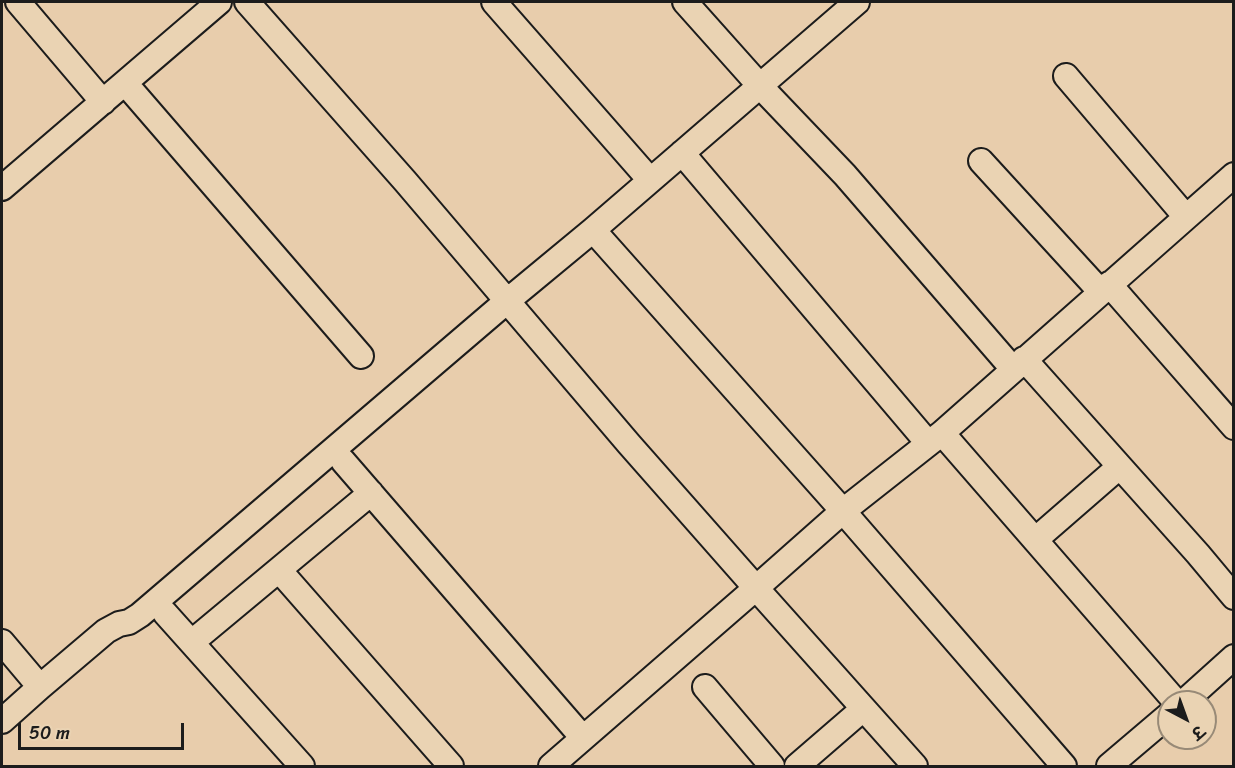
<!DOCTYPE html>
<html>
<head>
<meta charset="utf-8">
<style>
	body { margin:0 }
	#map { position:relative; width:1235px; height:768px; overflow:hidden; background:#e8cdac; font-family:Sriracha,"Playpen Sans Deva",sans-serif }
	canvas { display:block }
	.frame { position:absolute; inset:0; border:3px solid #1c1c1c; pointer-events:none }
	.north { position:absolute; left:1157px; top:690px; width:60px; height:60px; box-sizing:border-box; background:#ead3b3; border:2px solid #988a77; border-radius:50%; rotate:139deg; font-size:16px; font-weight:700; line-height:24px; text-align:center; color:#1c1c1c }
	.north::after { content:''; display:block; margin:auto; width:21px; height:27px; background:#1c1c1c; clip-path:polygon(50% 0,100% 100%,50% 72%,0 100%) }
	.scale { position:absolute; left:18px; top:723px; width:166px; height:27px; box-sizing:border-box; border:3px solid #1c1c1c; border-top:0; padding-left:8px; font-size:18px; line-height:21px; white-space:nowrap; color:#1c1c1c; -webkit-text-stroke:4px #ead3b3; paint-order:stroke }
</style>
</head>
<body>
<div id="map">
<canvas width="1235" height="768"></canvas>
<div class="frame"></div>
<div class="north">उ</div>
<div class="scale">50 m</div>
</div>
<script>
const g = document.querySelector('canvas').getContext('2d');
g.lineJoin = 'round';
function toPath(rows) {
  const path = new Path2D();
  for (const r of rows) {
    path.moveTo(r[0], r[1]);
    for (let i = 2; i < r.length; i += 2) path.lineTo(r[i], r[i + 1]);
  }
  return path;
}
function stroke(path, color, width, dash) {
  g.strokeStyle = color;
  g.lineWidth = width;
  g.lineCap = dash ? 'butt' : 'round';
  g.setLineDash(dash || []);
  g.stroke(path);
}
const minor = toPath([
	[18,2,103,102],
	[247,2,405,181,629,444,756,588,551,766],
	[494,2,650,180],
	[685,2,760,86,845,175,1013,369],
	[1066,76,1186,217],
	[125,83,361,356],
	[682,153,928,443],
	[981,161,1100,291],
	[2,188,219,2],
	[593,230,843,511,1064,766],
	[1109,284,1234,427],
	[1024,359,1198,554,1234,597],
	[942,433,1176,702],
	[343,461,583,738],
	[1035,540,1119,467],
	[279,570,451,766],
	[165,613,302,766],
	[2,642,40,687,2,721],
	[192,642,371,493],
	[40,687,106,631,119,624,129,622,140,615,506,302,593,230,857,2],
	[705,687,772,766],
	[1184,702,1234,657],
	[797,766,863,709],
	[915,766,756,588,843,511,942,433,1234,175],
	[1109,766,1169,715]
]);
stroke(minor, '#1c1c1c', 28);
stroke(minor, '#ead3b3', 24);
</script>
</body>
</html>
